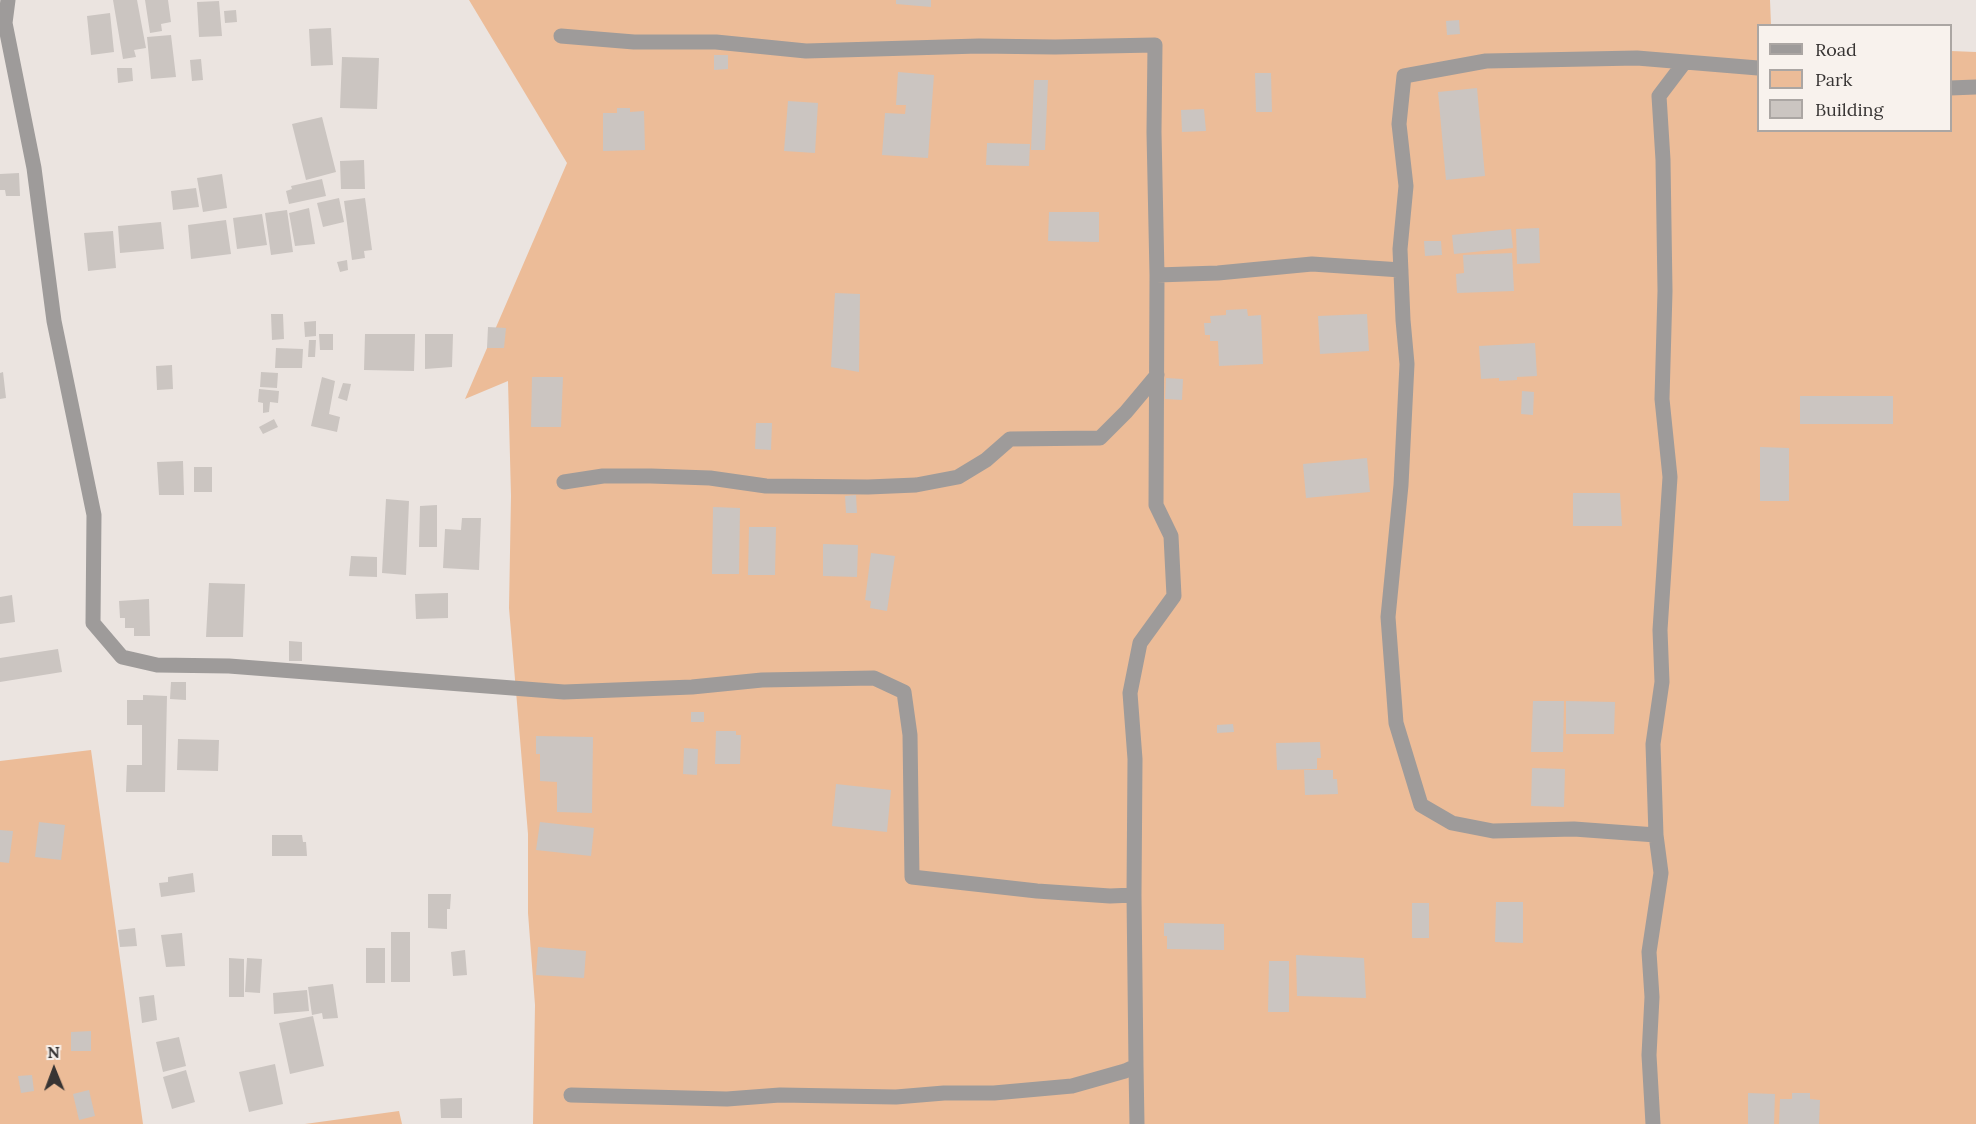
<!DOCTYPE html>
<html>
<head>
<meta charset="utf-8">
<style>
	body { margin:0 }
	#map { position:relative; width:1976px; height:1124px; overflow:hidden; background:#ebe4e0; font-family:Lora,serif }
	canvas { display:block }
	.legend { position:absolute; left:1757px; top:24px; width:195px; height:108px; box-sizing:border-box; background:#f8f2ed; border:2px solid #aba6a3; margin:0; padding:8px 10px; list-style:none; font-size:18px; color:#373433 }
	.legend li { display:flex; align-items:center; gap:12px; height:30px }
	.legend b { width:30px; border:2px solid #aba6a3 }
	.north { position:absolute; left:24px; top:1040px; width:60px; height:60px; -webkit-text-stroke:4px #f8f2ed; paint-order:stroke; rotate:359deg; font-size:16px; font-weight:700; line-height:24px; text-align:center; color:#373433 }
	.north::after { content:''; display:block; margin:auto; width:21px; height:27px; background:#373433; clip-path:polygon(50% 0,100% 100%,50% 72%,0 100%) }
</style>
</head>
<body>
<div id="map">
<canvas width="1976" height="1124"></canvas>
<ul class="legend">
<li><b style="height:8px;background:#9e9b9a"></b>Road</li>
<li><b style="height:16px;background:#ecbc98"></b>Park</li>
<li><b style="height:16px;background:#cbc5c1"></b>Building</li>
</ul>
<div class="north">N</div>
</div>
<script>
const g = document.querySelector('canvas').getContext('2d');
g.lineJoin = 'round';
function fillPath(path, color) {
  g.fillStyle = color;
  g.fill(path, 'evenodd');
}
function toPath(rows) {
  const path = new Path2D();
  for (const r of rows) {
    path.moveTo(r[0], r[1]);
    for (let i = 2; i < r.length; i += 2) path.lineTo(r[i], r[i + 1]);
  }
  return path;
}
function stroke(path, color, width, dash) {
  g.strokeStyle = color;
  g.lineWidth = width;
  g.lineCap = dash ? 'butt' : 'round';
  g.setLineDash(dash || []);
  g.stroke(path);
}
fillPath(toPath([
	[469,0,1770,0,1771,25,1758,26,1758,130,1950,130,1951,51,1976,52,1976,1124,533,1124,535,1005,528,913,528,834,509,608,511,496,508,381,465,399,567,163],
	[91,750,143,1124,0,1124,0,761],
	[399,1111,402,1124,305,1124]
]), '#ecbc98');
fillPath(toPath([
	[113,0,137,0,146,48,134,50,136,57,123,59],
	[145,0,168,0,171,22,161,24,162,31,150,33],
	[896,0,931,0,931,7,896,4],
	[219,1,222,36,199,37,197,2],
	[236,10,237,22,225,23,224,11],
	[110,13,114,52,91,55,87,16],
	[1459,20,1460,34,1447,35,1446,21],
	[331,28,333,65,311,66,309,29],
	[171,35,176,77,151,79,147,37],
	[714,55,728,55,728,69,714,70],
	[342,57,379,58,377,109,340,108],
	[201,59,203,80,192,81,190,60],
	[117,68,132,68,133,81,118,83],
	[898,72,934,75,928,158,882,155,885,113,905,114,906,105,896,105],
	[1255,73,1271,73,1272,112,1256,112],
	[1034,80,1048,80,1045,150,1031,150],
	[1477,88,1485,176,1446,180,1438,92],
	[788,101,818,103,815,153,784,151],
	[617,108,630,108,630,112,644,111,645,150,603,151,603,113,617,113],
	[1204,109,1206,131,1182,132,1181,110],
	[322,117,336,172,306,180,292,124],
	[987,143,1030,144,1029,166,986,165],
	[364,160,365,189,341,189,340,161],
	[19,173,20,196,6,196,5,190,0,190,0,174],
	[222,174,227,208,203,212,197,178],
	[322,179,326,196,289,204,286,191,292,189,291,186],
	[196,188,199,207,173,210,171,191],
	[339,198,344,222,323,227,317,203],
	[365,198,372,250,364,251,365,258,352,260,344,201],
	[309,208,315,244,295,246,289,213],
	[287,210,293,252,271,255,265,213],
	[1049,212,1099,212,1099,242,1048,241],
	[262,214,267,245,237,249,233,218],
	[226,220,231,254,191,259,188,225],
	[161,222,164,249,120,253,118,226],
	[1539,228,1540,263,1517,264,1516,229],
	[1511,229,1513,248,1454,254,1452,235],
	[113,231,116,268,88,271,84,233],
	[1424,241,1441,241,1442,255,1425,256],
	[1512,253,1514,291,1457,293,1456,274,1464,273,1463,255],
	[347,260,348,270,340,272,337,262],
	[835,293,860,294,859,372,831,367],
	[1247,309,1248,316,1261,315,1263,364,1219,366,1218,341,1210,341,1210,335,1205,335,1204,323,1211,323,1210,316,1226,315,1226,310],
	[271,314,283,314,284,339,272,340],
	[1367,314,1369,351,1320,354,1318,316],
	[316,321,316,336,305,337,304,322],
	[488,327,506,328,504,348,487,348],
	[319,334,333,334,333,350,320,350],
	[365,334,415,334,414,371,364,370],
	[425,334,453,334,452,367,425,369],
	[309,340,316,340,315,357,308,357],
	[1535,343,1537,376,1517,377,1517,380,1499,381,1499,378,1481,379,1479,346],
	[276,348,303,349,302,368,275,368],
	[172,365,173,389,157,390,156,366],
	[3,372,6,398,0,399,0,373],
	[261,372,278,373,277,388,260,387],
	[322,377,335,381,329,414,340,417,337,432,311,426],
	[532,377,563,377,561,427,531,427],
	[1166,378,1183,379,1182,400,1165,399],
	[343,383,351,384,347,401,338,398],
	[259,389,279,391,278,403,270,402,269,412,263,413,263,403,258,402],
	[1522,391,1534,392,1533,415,1521,414],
	[1800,396,1893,396,1893,424,1800,424],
	[274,419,278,427,263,434,259,427],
	[756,423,772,423,771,450,755,449],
	[1760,447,1789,448,1789,501,1760,501],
	[1367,458,1370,492,1306,498,1303,464],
	[183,461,184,495,159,495,157,462],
	[194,467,212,467,212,492,194,492],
	[1573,493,1620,493,1622,526,1573,526],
	[856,495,857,513,846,513,845,496],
	[386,499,409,501,406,575,382,573],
	[437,505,437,547,419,547,420,506],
	[713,507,740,508,739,574,712,574],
	[462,518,481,518,479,570,443,568,445,529,461,530],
	[749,527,776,527,775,575,748,575],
	[823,544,858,545,857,577,823,576],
	[871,553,895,556,887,611,870,608,871,601,865,600],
	[351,556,377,557,377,577,349,576],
	[209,583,245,584,243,637,206,637],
	[448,593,448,618,416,619,415,594],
	[12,595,15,622,0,624,0,597],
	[149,599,150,636,134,636,134,628,125,628,125,618,120,618,119,601],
	[289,641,302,642,302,661,289,661],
	[58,649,62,672,0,682,0,658],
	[171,682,186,682,186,700,170,699],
	[143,695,167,696,165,792,126,792,127,765,142,765,142,725,127,725,127,700,143,700],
	[1533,701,1564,701,1563,752,1531,752],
	[1566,701,1615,702,1614,734,1566,734],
	[691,712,704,712,704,722,691,722],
	[1233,724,1234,732,1217,733,1217,725],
	[716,731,736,731,736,735,741,735,740,764,715,764],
	[536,736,593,737,592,813,557,812,557,782,540,781,540,754,536,754],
	[178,739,219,740,218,771,177,770],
	[1320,742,1321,758,1317,758,1317,769,1277,770,1276,743],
	[684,748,698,749,697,775,683,774],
	[1532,768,1565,769,1564,807,1531,806],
	[1304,770,1333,770,1333,779,1337,779,1338,794,1305,795],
	[836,784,891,790,887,832,832,826],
	[39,822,65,825,61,860,35,857],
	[540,822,594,828,591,856,536,850],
	[0,830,13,831,9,863,0,862],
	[272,835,302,835,303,842,306,842,307,856,272,856],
	[193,873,195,892,161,897,159,883,168,882,168,877],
	[428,894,451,894,450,909,447,909,447,929,428,928],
	[1496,902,1523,902,1523,943,1495,942],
	[1412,903,1429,903,1429,938,1412,938],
	[1164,923,1224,924,1224,950,1167,949,1167,936,1164,936],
	[135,928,137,946,120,947,118,930],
	[391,932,410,932,410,982,391,982],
	[182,933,185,966,166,967,161,935],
	[538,947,586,951,584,978,536,975],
	[366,948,385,948,385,983,366,983],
	[465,950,467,975,453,976,451,952],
	[1296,955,1364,958,1366,998,1297,996],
	[229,958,244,959,244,997,229,997],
	[247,958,262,959,260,993,245,992],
	[1269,961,1289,961,1289,1012,1268,1012],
	[333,984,338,1018,323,1019,322,1013,312,1015,308,987],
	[307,990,309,1011,274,1014,273,993],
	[154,995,157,1020,142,1023,139,997],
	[313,1016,324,1066,290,1074,279,1023],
	[91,1031,91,1051,71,1051,71,1032],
	[179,1037,186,1066,163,1072,156,1042],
	[275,1064,283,1104,249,1112,239,1072],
	[186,1070,195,1102,172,1109,163,1077],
	[32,1075,34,1091,21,1093,18,1076],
	[89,1090,95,1116,79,1120,73,1094],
	[1748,1093,1775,1094,1774,1124,1748,1124],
	[1792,1093,1810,1093,1810,1099,1820,1100,1819,1124,1779,1124,1780,1099,1792,1099],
	[462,1098,462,1118,441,1118,440,1099]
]), '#cbc5c1');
stroke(toPath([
	[8,0,5,23,34,168,54,321,94,515,93,623,122,657,157,665,229,666,564,692,692,687,762,680,874,678,904,692,910,735,912,877,1037,891,1110,896,1134,895,1135,759,1130,693,1140,643,1174,596,1171,536,1156,505,1157,275,1218,273,1312,264,1401,270],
	[561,36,634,42,716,42,806,51,979,46,1055,47,1155,45,1154,132,1157,275],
	[1950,88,1976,87],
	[564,482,603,476,651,476,710,478,766,486,868,487,916,485,958,477,986,460,1010,439,1100,438,1126,412,1157,375],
	[1656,835,1574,829,1493,831,1452,823,1421,805,1396,723,1388,617,1401,485,1407,364,1403,320,1400,249,1406,186,1399,124,1404,76,1486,61,1637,58,1758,68],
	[1136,1066,1137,1124],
	[571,1095,727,1099,780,1095,896,1097,944,1093,994,1093,1072,1086,1125,1071,1136,1066,1134,895],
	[1653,1124,1649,1055,1652,997,1649,952,1661,873,1656,835,1653,744,1662,682,1660,630,1670,477,1662,399,1665,291,1663,160,1659,96,1684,63]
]), '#9e9b9a', 15);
</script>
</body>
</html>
